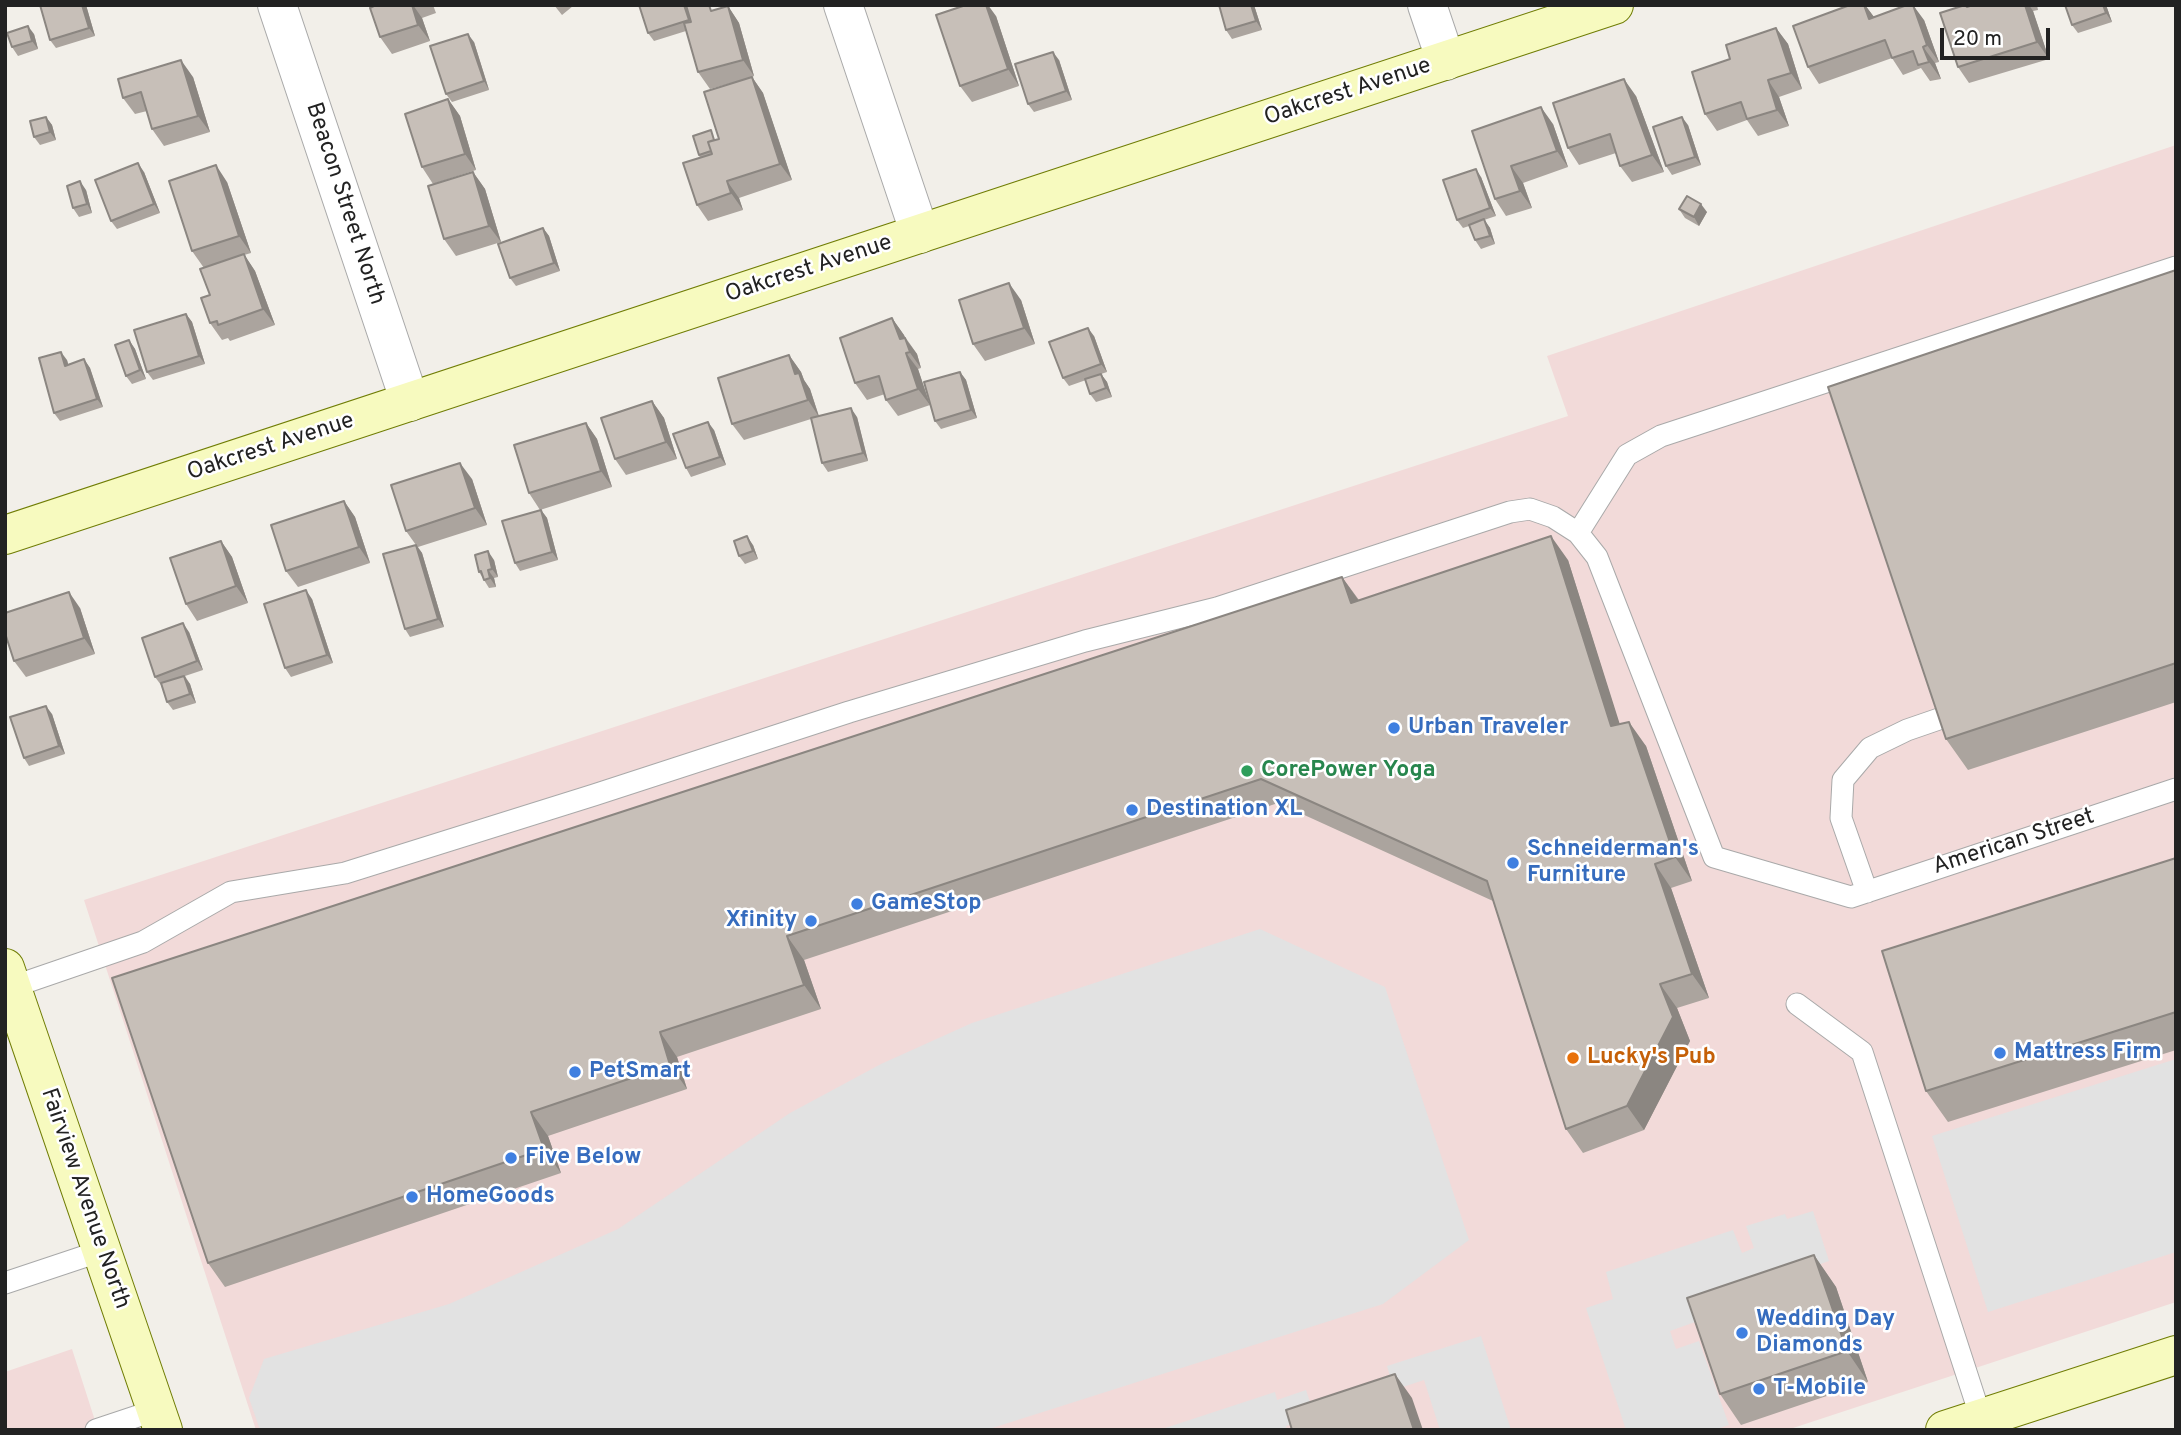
<!DOCTYPE html>
<html>
<head>
<meta charset="utf-8">
<style>
	body { margin:0 }
	#map { position:relative; width:2181px; height:1435px; overflow:hidden; background:#f2efe9; font-family:Overpass,sans-serif }
	canvas { display:block }
	.frame { position:absolute; inset:0; border:7px solid #222; pointer-events:none }
	.scale { position:absolute; left:1940px; top:28px; width:110px; height:32px; box-sizing:border-box; border:4px solid #222; border-top:0; padding-left:9px; font-size:21px; line-height:24px; white-space:nowrap; color:#222; -webkit-text-stroke:5px #fff; paint-order:stroke }
</style>
</head>
<body>
<div id="map">
<canvas width="2181" height="1435"></canvas>
<div class="frame"></div>
<div class="scale">20 m</div>
</div>
<script>
const g = document.querySelector('canvas').getContext('2d');
g.lineJoin = 'round';
function fillPath(path, color) {
  g.fillStyle = color;
  g.fill(path, 'evenodd');
}
function toPath(rows) {
  const path = new Path2D();
  for (const r of rows) {
    path.moveTo(r[0], r[1]);
    for (let i = 2; i < r.length; i += 2) path.lineTo(r[i], r[i + 1]);
  }
  return path;
}
function stroke(path, color, width, dash) {
  g.strokeStyle = color;
  g.lineWidth = width;
  g.lineCap = dash ? 'butt' : 'round';
  g.setLineDash(dash || []);
  g.stroke(path);
}
function label(font, color, halo, rows, align = 'center') {
  g.font = font + ' Overpass,sans-serif';
  g.lineWidth = 5;
  g.setLineDash([]);
  g.textBaseline = 'middle';
  g.strokeStyle = halo;
  g.fillStyle = color;
  for (const [text, x, y, turn = 0] of rows) {
    g.save();
    g.translate(x, y);
    g.rotate((+turn || 0) * Math.PI / 180);
    g.textAlign = isNaN(turn) ? turn : align;
    if (halo) g.strokeText(text, 0, 0);
    g.fillText(text, 0, 0);
    g.restore();
  }
}
fillPath(toPath([
	[2176,145,2176,1302,1787,1430,256,1430,84,900,1568,416,1547,356],
	[72,1349,98,1430,5,1430,5,1372]
]), '#f2dad9');
fillPath(toPath([
	[1260,929,1385,987,1469,1240,1383,1304,986,1430,260,1430,249,1398,264,1359,449,1304,618,1229,790,1113,881,1064,972,1023],
	[2176,1059,2176,1252,1988,1312,1932,1136],
	[1813,1211,1829,1261,1792,1274,1784,1290,1670,1331,1676,1349,1699,1341,1729,1425,1714,1430,1626,1430,1586,1308,1613,1299,1606,1272,1733,1230,1742,1253,1754,1248,1746,1226,1785,1214,1787,1219],
	[1481,1336,1511,1430,1440,1430,1424,1380,1394,1390,1387,1366],
	[1306,1390,1315,1417,1286,1426,1287,1430,1159,1430,1275,1392,1277,1400]
]), '#e2e2e2');
const lane = toPath([
	[1578,533,1627,455,1661,436,2176,267],
	[1867,892,1841,818,1843,780,1870,748,1907,730,1965,710],
	[12,987,143,942,231,892,345,873,594,795,849,712,1085,641,1217,608,1510,512,1530,509,1553,517,1578,533,1597,557,1714,857,1851,897,2176,789],
	[1797,1004,1862,1052,1981,1418],
	[5,1283,101,1251],
	[96,1430,156,1410]
]);
const street = toPath([
	[277,5,410,402],
	[843,5,920,234],
	[1427,5,1446,61]
]);
const secondary = toPath([
	[5,535,1614,5],
	[5,968,163,1430],
	[1945,1430,2176,1355]
]);
stroke(lane, '#a9a9a9', 23);
stroke(street, '#a9a9a9', 40);
stroke(secondary, '#707d05', 40);
stroke(lane, '#fff', 21);
stroke(street, '#fff', 38);
stroke(secondary, '#f7fabf', 38);
fillPath(toPath([
	[40,5,86,5,95,36,56,48,50,40],
	[376,5,433,5,436,13,422,18,430,41,392,54,380,37],
	[554,5,572,5,573,6,562,15],
	[1219,5,1254,5,1262,30,1232,39,1226,30],
	[1850,5,1865,5,1874,17,1924,20,1939,62,1935,63,1941,79,1930,81,1921,68,1903,75,1892,58,1819,84,1808,67],
	[1973,5,2037,5,2038,10,2033,11,2049,59,1969,83,1958,67,1968,7],
	[2106,5,2112,22,2078,33,2072,25],
	[728,6,739,23,754,76,752,77,763,93,792,180,739,198,743,210,708,221,697,205,700,158,699,155,719,139,746,79,710,89,698,72,686,31,654,41,648,33],
	[996,16,1019,86,972,102,960,86],
	[1776,28,1788,44,1802,89,1779,97,1789,126,1758,136,1747,120,1717,131,1705,114,1730,59],
	[34,34,38,49,18,56,12,47],
	[474,42,489,90,452,102,446,94],
	[1059,60,1072,100,1034,112,1028,104],
	[193,77,210,132,164,146,152,129,147,111,135,114,123,98],
	[1636,96,1664,172,1632,182,1620,166,1616,153,1579,165,1568,148],
	[448,99,460,116,476,170,433,184,422,167],
	[46,117,52,125,56,140,40,145,34,137],
	[1553,124,1568,167,1523,183,1532,208,1506,216,1495,199,1472,131],
	[1688,125,1701,165,1672,175,1666,166],
	[144,172,160,213,117,229,111,221],
	[473,172,485,189,501,242,456,256,444,239],
	[1481,177,1496,216,1484,220,1490,228,1495,244,1481,249,1475,240,1469,226,1463,228,1457,220],
	[227,182,251,253,244,255,255,271,275,325,230,341,228,338,222,340,210,323,210,295,204,268,192,251],
	[86,190,92,213,79,217,73,208],
	[1679,209,1707,212,1699,226,1685,218],
	[543,228,549,236,560,271,516,286,510,278],
	[2176,270,2176,702,1968,770,1946,739],
	[1021,300,1035,344,985,361,973,344],
	[186,314,192,322,205,364,153,380,147,372],
	[892,318,917,354,921,368,918,369,930,405,898,416,886,400,885,394,867,400,855,383],
	[1094,336,1107,372,1101,374,1107,382,1112,397,1096,402,1090,394,1086,380,1069,386,1063,378],
	[129,340,135,349,146,379,132,384,126,376],
	[789,355,801,372,804,380,810,389,819,416,857,417,868,461,828,472,822,463,811,419,744,440,732,424],
	[84,359,90,368,103,407,60,421,54,413,67,360,68,365],
	[960,372,966,380,977,418,941,429,935,421],
	[652,401,664,418,677,459,626,475,615,459],
	[586,423,597,439,612,487,540,510,529,493],
	[714,430,726,465,691,477,686,468],
	[472,479,487,525,418,547,422,553,444,627,410,637,405,629,416,545,406,531],
	[344,501,355,517,370,563,298,587,286,571],
	[541,510,547,518,558,560,520,571,515,563],
	[221,541,232,557,248,603,197,621,186,604],
	[753,545,758,559,745,564,739,556],
	[494,560,498,577,494,578,496,587,489,588,479,572],
	[1568,560,1619,724,1646,746,1692,881,1671,888,1709,998,1677,1008,1690,1041,1644,1130,1583,1153,1566,1129,1493,901,1278,803,804,960,821,1009,677,1057,687,1089,548,1136,561,1173,225,1287,208,1263,1342,577,1359,600],
	[312,599,333,663,291,677,285,668],
	[80,608,95,654,26,677,14,661],
	[189,632,203,670,185,676,190,684,196,703,173,710,167,702,161,685,155,677],
	[52,714,65,754,29,766,24,758],
	[2176,858,2176,1050,1948,1122,1926,1091],
	[1814,1255,1836,1287,1868,1382,1741,1425,1720,1394]
]), '#aba49e');
fillPath(toPath([
	[82,5,86,5,95,36,89,28],
	[412,5,413,5,422,18,430,41,418,25],
	[986,5,988,5,996,16,1019,86,1008,69],
	[1251,5,1254,5,1262,30,1256,21],
	[1864,5,1865,5,1874,17,1869,19],
	[1913,5,1924,20,1939,62,1927,45],
	[2025,5,2029,5,2033,11,2049,59,2037,42],
	[2103,5,2106,5,2112,22,2106,13],
	[728,6,739,23,754,76,743,60],
	[28,26,34,34,38,49,32,41],
	[1776,28,1788,44,1802,89,1791,73],
	[468,34,474,42,489,90,484,81],
	[1923,47,1935,63,1941,79,1929,62],
	[1053,52,1059,60,1072,100,1066,91],
	[181,60,193,77,210,132,198,116],
	[752,77,763,93,792,180,780,164],
	[1624,79,1636,96,1664,172,1652,155],
	[1768,80,1779,97,1789,126,1777,110],
	[448,99,460,116,476,170,465,154],
	[1541,107,1553,124,1568,167,1557,151],
	[46,117,52,125,56,140,50,132],
	[1682,117,1688,125,1701,165,1695,157],
	[138,163,144,172,160,213,154,204],
	[216,165,227,182,251,253,239,236],
	[1511,166,1523,183,1532,208,1520,191],
	[1476,169,1481,177,1496,216,1490,208],
	[473,172,485,189,501,242,489,226],
	[80,181,86,190,92,213,87,204],
	[727,181,739,198,743,210,731,193],
	[1701,204,1707,212,1699,226,1694,217],
	[1484,219,1490,228,1495,244,1490,236],
	[543,228,549,236,560,271,554,263],
	[244,254,255,271,275,325,263,309],
	[1009,283,1021,300,1035,344,1024,328],
	[186,314,192,322,205,364,199,356],
	[892,318,904,335,907,343,905,338,917,354,921,368,900,339],
	[1088,328,1094,336,1107,372,1101,364],
	[129,340,135,349,146,379,140,370],
	[61,352,67,360,71,374,65,366],
	[906,353,918,369,930,405,918,389],
	[789,355,801,372,804,380,810,389,819,417,808,400,795,374],
	[84,359,90,368,103,407,97,399],
	[960,372,966,380,977,418,971,410],
	[1101,374,1107,382,1112,397,1106,388],
	[652,401,664,418,677,459,666,442],
	[851,408,857,417,868,461,863,453],
	[708,422,714,430,726,465,720,457],
	[586,423,597,439,612,487,601,471],
	[460,463,472,479,487,525,475,508],
	[344,501,355,517,370,563,359,547],
	[541,510,547,518,558,560,552,552],
	[747,536,753,545,758,559,753,551],
	[1551,536,1568,560,1628,750,1611,726],
	[221,541,232,557,248,603,236,586],
	[416,545,422,553,444,627,438,619],
	[488,551,494,560,498,577,492,569],
	[488,570,494,578,496,587,490,578],
	[1342,577,1359,601,1351,603],
	[306,590,312,599,333,663,327,655],
	[69,592,80,608,95,654,84,638],
	[183,623,189,632,203,670,197,661],
	[184,676,190,684,196,703,190,694],
	[46,706,52,714,65,754,59,746],
	[1629,722,1646,746,1692,881,1675,857],
	[1655,864,1671,888,1709,998,1692,974],
	[787,936,804,960,821,1009,804,985],
	[1660,984,1677,1008,1690,1041,1644,1130,1627,1106],
	[660,1032,677,1057,687,1089,670,1065],
	[531,1112,548,1136,561,1173,544,1149],
	[1814,1255,1836,1287,1868,1382,1847,1351],
	[1395,1374,1412,1398,1423,1430,1414,1430]
]), '#8b8681');
const building = toPath([
	[40,5,82,5,89,28,50,40,40,5],
	[412,5,418,25,380,37,370,8,376,5,412,5],
	[639,5,684,5,689,20,648,33,639,5],
	[686,5,709,5,711,11,728,6,743,60,698,72,684,23,691,22,686,5],
	[966,5,986,5,1008,69,960,86,936,15,966,5],
	[1219,5,1251,5,1256,21,1226,30,1219,5],
	[1850,5,1864,5,1869,19,1907,5,1913,5,1927,45,1923,47,1929,62,1918,65,1913,51,1892,58,1885,40,1808,67,1793,26,1850,5],
	[1965,5,1967,7,1973,5,2025,5,2037,42,1958,67,1940,13,1965,5],
	[2065,5,2103,5,2106,13,2072,25,2065,5],
	[28,26,32,41,12,47,7,33,28,26],
	[1776,28,1791,73,1768,80,1777,110,1747,119,1741,102,1705,114,1692,72,1730,59,1726,45,1776,28],
	[468,34,484,81,446,94,430,46,468,34],
	[1053,52,1066,91,1028,104,1015,64,1053,52],
	[181,60,198,116,152,129,141,92,123,98,118,79,181,60],
	[752,77,780,164,727,181,731,193,697,205,683,163,712,154,708,142,719,139,704,92,752,77],
	[1624,79,1652,155,1620,166,1610,134,1568,148,1553,103,1624,79],
	[448,99,465,154,422,167,405,114,448,99],
	[1541,107,1557,151,1511,166,1520,191,1495,199,1472,131,1541,107],
	[46,117,50,132,34,137,30,121,46,117],
	[1682,117,1695,157,1666,166,1653,127,1682,117],
	[711,130,714,140,708,142,711,151,699,155,693,136,711,130],
	[138,163,154,204,111,221,95,180,138,163],
	[216,165,239,236,192,251,169,181,216,165],
	[1476,169,1490,208,1457,220,1443,180,1476,169],
	[473,172,489,226,444,239,428,186,473,172],
	[80,181,87,204,73,208,67,186,80,181],
	[1687,196,1701,204,1694,217,1679,209,1687,196],
	[1484,219,1490,236,1475,240,1469,225,1484,219],
	[543,228,554,263,510,278,498,244,543,228],
	[244,254,263,309,218,325,217,321,210,323,201,298,210,295,200,269,244,254],
	[2176,270,2176,663,1946,739,1828,387,2176,270],
	[1009,283,1024,328,973,344,959,300,1009,283],
	[186,314,199,356,147,372,134,330,186,314],
	[892,318,900,339,905,338,910,352,906,353,918,389,886,400,879,376,855,383,840,338,892,318],
	[1088,328,1101,364,1063,378,1049,342,1088,328],
	[129,340,140,370,126,376,115,345,129,340],
	[61,352,65,366,84,359,97,399,54,413,39,358,61,352],
	[789,355,795,374,799,373,808,400,732,424,718,378,789,355],
	[960,372,971,410,935,421,924,382,960,372],
	[1101,374,1106,388,1090,394,1085,379,1101,374],
	[652,401,666,442,615,459,601,418,652,401],
	[851,408,863,453,822,463,811,418,851,408],
	[708,422,720,457,686,468,673,434,708,422],
	[586,423,601,471,529,493,514,445,586,423],
	[460,463,475,508,406,531,391,485,460,463],
	[344,501,359,547,286,571,271,525,344,501],
	[541,510,552,552,515,563,502,521,541,510],
	[747,536,753,551,739,556,734,541,747,536],
	[1551,536,1611,726,1629,722,1675,857,1655,864,1692,974,1660,984,1673,1017,1627,1106,1566,1129,1487,881,1261,779,787,936,804,985,660,1032,670,1065,531,1112,544,1149,208,1263,112,978,1342,577,1351,603,1551,536],
	[221,541,236,586,186,604,170,558,221,541],
	[416,545,438,619,405,629,383,554,416,545],
	[488,551,492,569,488,570,490,578,484,580,481,571,479,572,475,555,488,551],
	[306,590,327,655,285,668,264,604,306,590],
	[69,592,84,638,14,661,5,633,5,613,69,592],
	[183,623,197,661,155,677,142,638,183,623],
	[184,676,190,694,167,702,161,683,184,676],
	[46,706,59,746,24,758,10,717,46,706],
	[2176,858,2176,1012,1926,1091,1882,951,2176,858],
	[1814,1255,1847,1351,1720,1394,1687,1298,1814,1255],
	[1395,1374,1414,1430,1292,1430,1286,1410,1395,1374]
]);
fillPath(building, '#c7bfb8');
stroke(building, '#8b8681', 2);
for (const [x, y, r, color] of [
	[1394,728,7,"#3f7fe0"],
	[1247,771,7,"#2e9e5b"],
	[1132,810,7,"#3f7fe0"],
	[1513,863,7,"#3f7fe0"],
	[857,904,7,"#3f7fe0"],
	[811,921,7,"#3f7fe0"],
	[2000,1053,7,"#3f7fe0"],
	[1573,1058,7,"#e8710a"],
	[575,1072,7,"#3f7fe0"],
	[511,1158,7,"#3f7fe0"],
	[412,1197,7,"#3f7fe0"],
	[1742,1333,7,"#3f7fe0"],
	[1759,1389,7,"#3f7fe0"]
]) {
  const dot = new Path2D();
  dot.arc(x, y, r, 0, 2 * Math.PI);
  g.fillStyle = color;
  g.fill(dot);
  stroke(dot, '#fff', 2.5);
}
label('23px', '#222', '#fff', [
	["Oakcrest Avenue",1348,93,-18],
	["Beacon Street North",344,204,72],
	["Oakcrest Avenue",809,270,-18],
	["Oakcrest Avenue",271,448,-18],
	["American Street",2014,843,-18],
	["Fairview Avenue North",84,1199,71]
]);
label('bold 23px', '#366cbe', '#fff', [
	["Urban Traveler",1408,728],
	["Destination XL",1146,810],
	["Schneiderman's",1527,850],
	["Furniture",1527,876],
	["GameStop",871,904],
	["Xfinity",797,921,"right"],
	["Mattress Firm",2014,1053],
	["PetSmart",589,1072],
	["Five Below",525,1158],
	["HomeGoods",426,1197],
	["Wedding Day",1756,1320],
	["Diamonds",1756,1346],
	["T-Mobile",1773,1389]
], 'left');
label('bold 23px', '#27864d', '#fff', [
	["CorePower Yoga",1261,771]
], 'left');
label('bold 23px', '#c56008', '#fff', [
	["Lucky's Pub",1587,1058]
], 'left');
</script>
</body>
</html>
